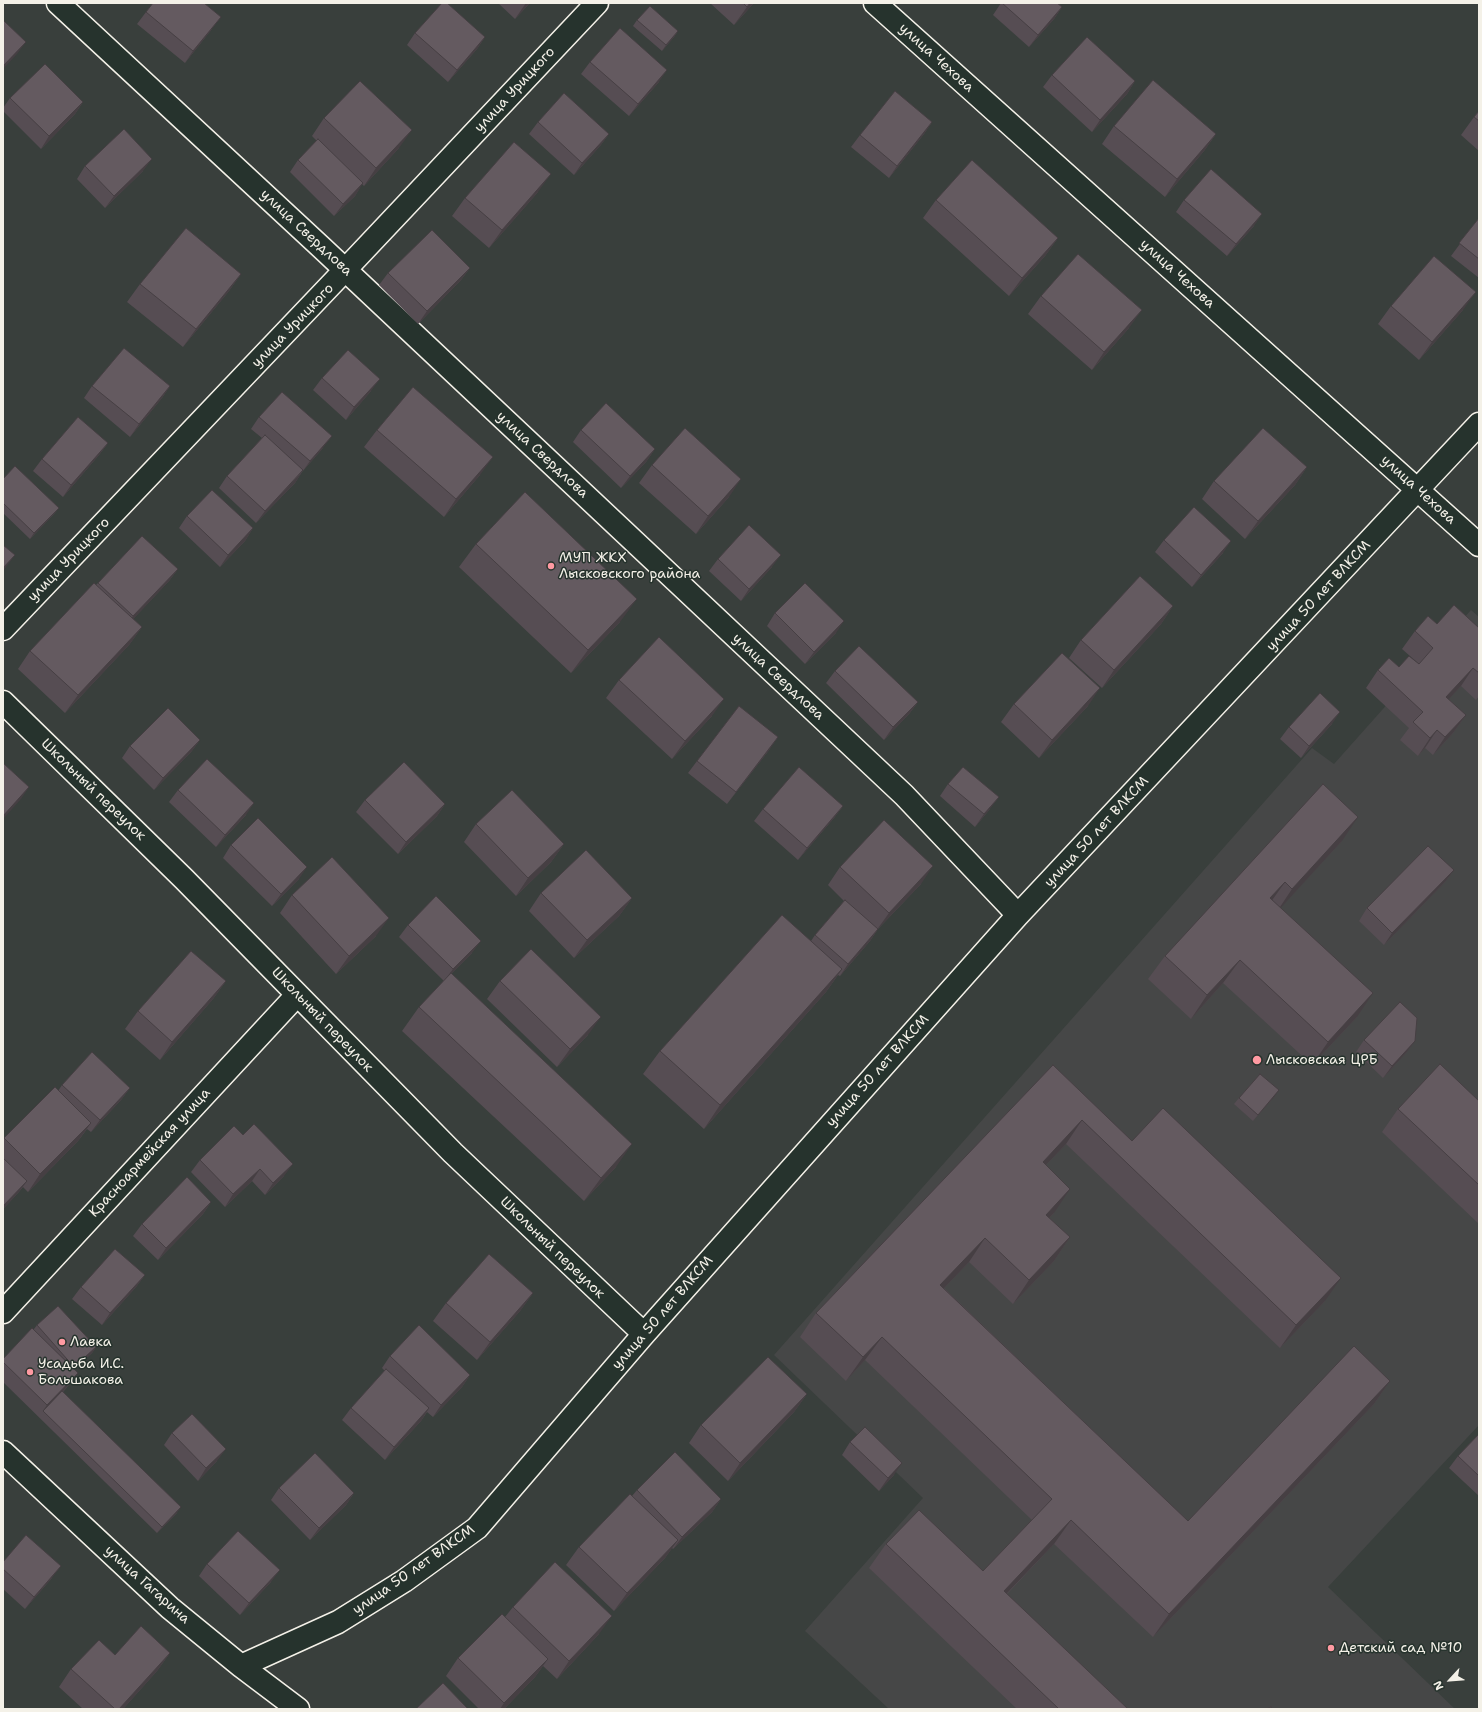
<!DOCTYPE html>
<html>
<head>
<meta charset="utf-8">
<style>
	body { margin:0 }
	#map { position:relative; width:1482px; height:1712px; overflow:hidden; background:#393f3c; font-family:"Shantell Sans",sans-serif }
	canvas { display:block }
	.frame { position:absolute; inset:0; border:4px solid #f4f1e8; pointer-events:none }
	.north { position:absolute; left:1430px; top:1660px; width:40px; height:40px; -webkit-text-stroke:3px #26332d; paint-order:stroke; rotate:244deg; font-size:11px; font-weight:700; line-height:16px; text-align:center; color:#f4f1e8 }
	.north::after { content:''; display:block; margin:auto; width:14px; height:18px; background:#f4f1e8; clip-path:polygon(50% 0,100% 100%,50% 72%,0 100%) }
</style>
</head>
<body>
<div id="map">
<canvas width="1482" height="1712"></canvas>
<div class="frame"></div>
<div class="north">N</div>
</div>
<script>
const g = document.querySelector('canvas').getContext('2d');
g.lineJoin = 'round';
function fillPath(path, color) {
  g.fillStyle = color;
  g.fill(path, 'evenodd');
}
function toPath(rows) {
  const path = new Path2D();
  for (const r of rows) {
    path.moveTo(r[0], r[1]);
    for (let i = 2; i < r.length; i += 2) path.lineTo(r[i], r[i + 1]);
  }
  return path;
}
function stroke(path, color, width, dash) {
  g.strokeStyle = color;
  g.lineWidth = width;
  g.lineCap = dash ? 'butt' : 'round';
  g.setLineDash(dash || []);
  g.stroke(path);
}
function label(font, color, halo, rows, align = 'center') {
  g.font = font + ' "Shantell Sans",sans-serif';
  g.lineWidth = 3;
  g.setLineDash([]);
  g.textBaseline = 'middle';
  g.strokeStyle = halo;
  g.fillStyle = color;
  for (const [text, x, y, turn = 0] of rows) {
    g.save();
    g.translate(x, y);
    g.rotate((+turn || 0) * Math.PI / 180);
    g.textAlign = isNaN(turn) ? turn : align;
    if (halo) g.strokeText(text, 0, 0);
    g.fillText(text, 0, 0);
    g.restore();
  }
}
fillPath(toPath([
	[1471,610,1479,617,1479,1425,1328,1587,1455,1709,889,1709,805,1631,923,1498,774,1355,1312,748,1334,764]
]), '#464747');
const street = toPath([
	[58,3,322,248,904,795,1018,915],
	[875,3,1479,545],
	[3,629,345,270,597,3],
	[3,702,184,879,453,1153,644,1334],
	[3,1312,297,995],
	[3,1452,170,1608,241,1666,298,1709],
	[241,1666,338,1622,404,1581,477,1528,644,1334,1018,915,1479,424]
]);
stroke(street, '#f4f1e8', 25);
stroke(street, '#26332d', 22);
fillPath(toPath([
	[498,3,530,3,515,19],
	[710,3,754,3,734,25],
	[1001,3,1057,3,1062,7,1054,19,1029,47,993,15],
	[146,12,212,29,185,63,137,24],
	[637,20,678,31,674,37,662,51,633,26],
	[415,33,485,37,477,49,448,82,407,45],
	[590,62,659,82,629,116,581,74],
	[1052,75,1135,81,1127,94,1092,132,1043,87],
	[10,98,83,102,75,114,41,149,3,111,3,108],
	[1479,111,1479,151,1461,135,1474,117],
	[324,118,399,148,364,186,362,184,355,196,334,216,290,172,298,160,317,141,312,136],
	[538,122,609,134,600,146,574,175,529,134],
	[932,122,924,134,889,178,851,147,860,135],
	[1114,126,1216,134,1204,151,1165,197,1102,144],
	[85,166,143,171,105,208,77,179],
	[538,192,489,248,452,216,465,198],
	[936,200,1058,238,1045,256,1009,296,923,218],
	[1184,200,1254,226,1227,256,1176,212],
	[1479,218,1479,278,1451,256],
	[470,268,461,280,418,324,379,285,388,273],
	[241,274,229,291,183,347,127,302,140,284],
	[1041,296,1129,328,1092,370,1028,314],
	[1391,306,1463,310,1419,360,1378,324],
	[322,378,371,391,346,420,313,390],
	[92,386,170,386,162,398,130,437,84,398],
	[259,417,323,448,302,472,295,483,256,523,219,488,227,476,262,438,251,429],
	[377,430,480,475,444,517,364,447],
	[581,430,655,449,646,462,621,488,573,442],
	[108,443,99,455,63,497,33,471,42,459],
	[652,465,729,497,696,534,639,483],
	[1307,467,1295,485,1245,539,1202,499,1214,481],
	[3,479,59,508,54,514,30,539,3,513],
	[187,516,253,528,245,541,220,567,179,528],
	[1164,540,1223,553,1192,587,1155,552],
	[476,544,620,622,571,673,459,567],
	[718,559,772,567,741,601,709,571],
	[178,569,169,581,133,619,142,627,129,645,65,713,18,669,30,651,98,583],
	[1173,606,1161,624,1102,688,1069,658,1081,640],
	[775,613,836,633,805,664,767,626],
	[1437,624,1479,628,1479,696,1476,700,1461,686,1448,699,1466,715,1453,733,1433,755,1425,748,1418,756,1400,740,1409,728,1366,688,1378,670,1419,664,1402,649,1415,631],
	[835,671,918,702,909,714,884,740,826,683],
	[619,680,712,716,672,759,606,698],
	[1014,704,1088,706,1039,758,1001,722],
	[1332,724,1301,758,1280,739,1289,727],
	[200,740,191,752,154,790,122,758,130,746],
	[770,749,727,804,688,773,697,761],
	[948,784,990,809,975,827,940,796],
	[178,790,246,815,216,847,169,802],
	[365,800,445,804,437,816,398,854,356,812],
	[843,806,834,818,798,860,754,821,763,809],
	[476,824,564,844,551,862,516,896,464,842],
	[1342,841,1280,908,1357,1017,1312,1065,1223,983,1191,1019,1148,979,1165,956],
	[231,845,299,879,272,906,223,858],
	[840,867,921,884,878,929,870,941,840,976,838,975,826,992,704,1129,643,1074,660,1051,811,941,815,935,844,901,828,885],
	[1454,870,1445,882,1384,945,1359,921,1367,908],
	[541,893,632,898,619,916,574,958,529,911],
	[292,895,376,936,336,974,280,913],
	[408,925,472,953,451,974,616,1167,584,1201,402,1031,419,1007,444,981,399,937],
	[226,981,213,999,160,1060,125,1029,138,1011],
	[500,981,588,1035,557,1067,487,999],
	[1364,1040,1415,1041,1406,1053,1383,1078,1356,1052],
	[1053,1065,1132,1141,1325,1301,1280,1348,1066,1144,1046,1165,1054,1213,1049,1218,1070,1237,1054,1261,1013,1304,969,1262,944,1288,1188,1521,1390,1381,1374,1404,1153,1637,1054,1544,1007,1594,1128,1709,1017,1709,869,1568,886,1544,983,1571,1032,1520,865,1360,846,1381,800,1337,816,1313],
	[62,1085,130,1088,121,1100,91,1132,87,1129,78,1141,28,1192,23,1187,18,1193,3,1209,3,1140,58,1091],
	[1274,1097,1253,1121,1234,1104,1239,1098],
	[1479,1101,1479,1224,1382,1132,1398,1109],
	[234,1126,284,1176,265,1195,252,1181,225,1207,191,1172,200,1160],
	[211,1202,203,1214,158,1260,133,1236,142,1224],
	[145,1275,136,1287,102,1325,72,1299,81,1287],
	[533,1293,520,1311,477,1360,433,1321,446,1303],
	[37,1325,96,1347,92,1353,74,1369,69,1385,63,1392,177,1513,157,1533,3,1382,3,1359,34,1329],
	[390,1356,470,1375,462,1387,433,1417,427,1412,421,1421,385,1460,342,1420,351,1408,385,1371,382,1368],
	[807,1394,794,1412,728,1481,689,1443,701,1425],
	[172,1433,217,1461,198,1481,164,1445],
	[1479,1434,1479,1496,1449,1468,1458,1456],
	[850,1442,894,1475,879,1491,842,1455],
	[279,1488,354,1493,346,1505,310,1540,271,1500],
	[637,1490,721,1499,712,1512,673,1549,672,1548,665,1558,614,1611,566,1565,579,1547,632,1496],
	[3,1562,52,1578,25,1609,3,1589],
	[207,1564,271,1582,240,1615,199,1576],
	[513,1607,599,1634,557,1679,543,1666,535,1677,504,1709,479,1709,446,1676,458,1658,505,1617],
	[170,1653,157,1671,123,1709,83,1709,59,1687,71,1669,115,1655]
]), '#564d53');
fillPath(toPath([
	[526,3,530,3,515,19],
	[750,3,754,3,734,25,747,7],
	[1062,7,1054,19,1029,47,1038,35],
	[221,17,212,29,185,63,193,51],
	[678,31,674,37,662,51,666,45],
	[485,37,477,49,448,82,457,70],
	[26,42,17,54,3,69,3,66],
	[667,70,659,82,629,116,638,104],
	[1135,81,1127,94,1092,132,1100,120],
	[83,102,75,114,41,149,49,136],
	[932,122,924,134,889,178,897,166],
	[412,130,399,148,364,186,376,168],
	[609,134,600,146,574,175,582,163],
	[1216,134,1204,151,1165,197,1177,179],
	[152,159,143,171,105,208,114,196],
	[551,174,538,192,489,248,502,230],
	[363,183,355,196,334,216,343,204],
	[1262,214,1254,226,1227,256,1236,244],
	[1058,238,1045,256,1009,296,1022,278],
	[470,268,461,280,418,324,427,311],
	[241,274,229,291,183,347,196,329],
	[1476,292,1463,310,1419,360,1432,342],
	[1142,310,1129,328,1092,370,1104,352],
	[380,379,371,391,346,420,354,407],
	[170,386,162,398,130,437,139,424],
	[332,436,323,448,302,472,295,483,256,523,265,511,303,471,310,461],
	[108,443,99,455,63,497,71,485],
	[655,449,646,462,621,488,630,476],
	[493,457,480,475,444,517,456,499],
	[1307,467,1295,485,1245,539,1258,521],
	[741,479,729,497,696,534,708,516],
	[59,508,54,514,30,539,34,533],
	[253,528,245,541,220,567,228,555],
	[1231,541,1223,553,1192,587,1201,575],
	[15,555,3,571,3,568],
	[781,555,772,567,741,601,749,589],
	[178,569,169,581,125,628,133,616],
	[637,599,620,622,571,673,588,650],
	[1173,606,1161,624,1102,688,1114,670],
	[844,621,836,633,805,664,814,652],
	[142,627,129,645,65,713,78,695],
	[1473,668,1461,686,1434,715,1446,697],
	[1100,688,1088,706,1039,758,1052,740],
	[724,699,712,716,672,759,685,741],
	[918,702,909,714,884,740,893,727],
	[1340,712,1332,724,1301,758,1309,746],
	[1466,715,1453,733,1433,755,1445,737],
	[1437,730,1425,748,1418,756,1430,738],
	[778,737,770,749,727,804,736,792],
	[200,740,191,752,154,790,163,778],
	[29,787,21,799,3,819,3,816],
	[999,797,990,809,975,827,984,814],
	[254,803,246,815,216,847,225,835],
	[445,804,437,816,398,854,406,842],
	[843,806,834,818,798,860,807,848],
	[1358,817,1342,841,1276,913,1292,889],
	[564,844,551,862,516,896,528,878],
	[933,866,921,884,876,931,889,913],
	[307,867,299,879,272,906,281,894],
	[1454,870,1445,882,1384,945,1392,933],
	[1285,882,1268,906,1270,898],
	[632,898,619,916,574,958,587,940],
	[389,918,376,936,336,974,349,956],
	[878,929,870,941,840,976,848,964],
	[481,941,472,953,444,981,453,969],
	[1240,960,1223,983,1191,1019,1207,995],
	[842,969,826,992,704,1129,720,1105],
	[226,981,213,999,160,1060,172,1042],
	[1373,993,1357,1017,1312,1065,1328,1042],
	[601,1017,588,1035,557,1067,570,1049],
	[1415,1041,1406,1053,1383,1078,1392,1066],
	[130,1088,121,1100,91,1132,100,1120],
	[1279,1090,1274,1097,1253,1121,1258,1115],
	[1082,1120,1066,1144,1026,1186,1043,1162],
	[91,1123,78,1141,28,1192,40,1174],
	[632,1144,616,1167,584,1201,601,1178],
	[293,1164,284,1176,265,1195,273,1183],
	[260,1169,252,1181,225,1207,233,1194],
	[27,1181,18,1193,3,1209,3,1206],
	[1070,1189,1054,1213,1029,1238,1046,1215],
	[211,1202,203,1214,158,1260,166,1248],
	[1070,1237,1054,1261,1013,1304,1029,1280],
	[985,1238,969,1262,924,1309,940,1285],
	[145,1275,136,1287,102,1325,110,1313],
	[1341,1278,1325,1301,1280,1348,1296,1325],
	[533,1293,520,1311,477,1360,490,1342],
	[882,1337,865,1360,846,1381,863,1357],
	[96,1347,92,1353,70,1373,74,1367],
	[78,1373,69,1385,43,1412,43,1411,47,1405],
	[470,1375,462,1387,433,1417,441,1405],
	[1390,1381,1374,1404,1153,1637,1169,1614],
	[807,1394,794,1412,728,1481,740,1463],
	[429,1408,421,1421,385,1460,394,1447],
	[226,1449,217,1461,198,1481,206,1468],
	[902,1463,894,1475,879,1491,888,1478],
	[354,1493,346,1505,310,1540,319,1528],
	[721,1499,712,1512,673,1549,682,1537],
	[181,1507,177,1513,157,1533,162,1527],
	[1071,1520,1054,1544,987,1614,1004,1591],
	[678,1540,665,1558,614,1611,627,1593],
	[61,1566,52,1578,25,1609,34,1597],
	[280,1570,271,1582,240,1615,249,1603],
	[612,1616,599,1634,557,1679,569,1661],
	[170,1653,157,1671,123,1709,119,1709],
	[548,1659,535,1677,504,1709,500,1709,504,1703]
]), '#463f43');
const building = toPath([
	[153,3,204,3,221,17,193,51,146,12,153,3],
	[442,3,447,3,485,37,457,70,415,33,442,3],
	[743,3,750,3,747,7,743,3],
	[1002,3,1057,3,1062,7,1038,35,1002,3],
	[650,6,678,31,666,45,637,20,650,6],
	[3,20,26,42,3,66,3,20],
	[620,28,667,70,638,104,590,62,620,28],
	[1087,37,1135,81,1100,120,1052,75,1087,37],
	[45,64,83,102,49,136,10,98,45,64],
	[1153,80,1216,134,1177,179,1114,126,1153,80],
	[360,81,412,130,376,168,324,118,360,81],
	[895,91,932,122,897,166,860,135,895,91],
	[564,93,609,134,582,163,538,122,564,93],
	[1479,111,1479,121,1474,117,1479,111],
	[124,129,152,159,114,196,85,166,124,129],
	[318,139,363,183,343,204,298,160,318,139],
	[514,142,551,174,502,230,465,198,514,142],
	[972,160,1058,238,1022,278,936,200,972,160],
	[1211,169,1262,214,1236,244,1184,200,1211,169],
	[1479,218,1479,259,1459,243,1479,218],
	[186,228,241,274,196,329,140,284,186,228],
	[432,230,470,268,427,311,388,273,432,230],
	[1078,254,1142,310,1104,352,1041,296,1078,254],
	[1434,256,1476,292,1432,342,1391,306,1434,256],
	[124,348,170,386,139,424,92,386,124,348],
	[348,350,380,379,354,407,322,378,348,350],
	[413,387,493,457,456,499,377,430,413,387],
	[282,392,332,436,310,461,259,417,282,392],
	[606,403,655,449,630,476,581,430,606,403],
	[78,417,108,443,71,485,42,459,78,417],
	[685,428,741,479,708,516,652,465,685,428],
	[1263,428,1307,467,1258,521,1214,481,1263,428],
	[265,435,303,470,265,511,227,476,265,435],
	[15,466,59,508,34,533,3,503,3,479,15,466],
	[212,490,253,528,228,555,187,516,212,490],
	[525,492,637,599,588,650,476,544,525,492],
	[1194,507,1231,541,1201,575,1164,540,1194,507],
	[749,525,781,555,749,589,718,559,749,525],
	[142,536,178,569,133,616,98,583,142,536],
	[3,545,15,555,3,568,3,545],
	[1140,576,1173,606,1114,670,1081,640,1140,576],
	[94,583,142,627,78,695,30,651,94,583],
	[805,583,844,621,814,652,775,613,805,583],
	[1454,605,1479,628,1479,673,1473,668,1446,697,1466,715,1445,737,1437,730,1430,738,1413,722,1423,712,1378,670,1389,658,1399,667,1409,656,1419,664,1433,648,1415,631,1428,616,1437,624,1454,605],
	[659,637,724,699,685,741,619,680,659,637],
	[859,646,918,702,893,727,835,671,859,646],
	[1062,653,1100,688,1052,740,1014,704,1062,653],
	[1320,693,1340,712,1309,746,1289,727,1320,693],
	[739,706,778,737,736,792,697,761,739,706],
	[168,708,200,740,163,778,130,746,168,708],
	[207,759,254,803,225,835,178,790,207,759],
	[404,762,445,804,406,842,365,800,404,762],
	[3,763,29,787,3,816,3,763],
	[799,767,843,806,807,848,763,809,799,767],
	[963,767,999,797,984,814,948,784,963,767],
	[1323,784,1358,817,1292,889,1285,882,1270,898,1373,993,1328,1042,1240,960,1207,995,1165,956,1323,784],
	[512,790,564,844,528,878,476,824,512,790],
	[258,818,307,867,281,894,231,845,258,818],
	[884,820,933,866,889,913,840,867,884,820],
	[1428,846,1454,870,1392,933,1367,908,1428,846],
	[586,850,632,898,587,940,541,893,586,850],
	[332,857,389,918,349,956,292,895,332,857],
	[436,896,481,941,453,969,408,925,436,896],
	[845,900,878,929,848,964,815,935,845,900],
	[782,915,842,969,720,1105,660,1051,782,915],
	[531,949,601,1017,570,1049,500,981,531,949],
	[191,951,226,981,172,1042,138,1011,191,951],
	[451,973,632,1144,601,1178,419,1007,451,973],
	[1400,1002,1417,1018,1415,1041,1392,1066,1364,1040,1400,1002],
	[92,1052,130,1088,100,1120,62,1085,92,1052],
	[1440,1064,1479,1101,1479,1185,1398,1109,1440,1064],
	[1053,1065,1132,1141,1163,1108,1341,1278,1296,1325,1082,1120,1043,1162,1070,1189,1046,1215,1070,1237,1029,1280,985,1238,940,1285,1188,1521,1354,1346,1390,1381,1169,1614,1071,1520,1004,1591,1128,1709,1059,1709,886,1544,919,1510,983,1571,1052,1499,882,1337,863,1357,816,1313,1053,1065],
	[1260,1074,1279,1090,1258,1115,1239,1098,1260,1074],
	[55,1087,91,1123,40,1174,4,1138,55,1087],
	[254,1124,293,1164,273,1183,260,1169,233,1194,200,1160,234,1126,243,1135,254,1124],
	[3,1158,27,1181,3,1206,3,1158],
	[187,1177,211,1202,166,1248,142,1224,187,1177],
	[115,1249,145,1275,110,1313,81,1287,115,1249],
	[489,1254,533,1293,490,1342,446,1303,489,1254],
	[58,1306,96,1347,74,1367,37,1325,58,1306],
	[419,1325,470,1375,441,1405,390,1356,419,1325],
	[32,1328,78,1373,47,1405,3,1362,3,1359,32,1328],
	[768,1357,807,1394,740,1463,701,1425,768,1357],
	[386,1369,429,1408,394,1447,351,1408,386,1369],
	[62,1391,181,1507,162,1527,43,1411,62,1391],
	[192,1414,226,1449,206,1468,172,1433,192,1414],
	[865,1427,902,1463,888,1478,850,1442,865,1427],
	[1479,1434,1479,1476,1458,1456,1479,1434],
	[675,1452,721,1499,682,1537,637,1490,675,1452],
	[315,1453,354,1493,319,1528,279,1488,315,1453],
	[630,1494,678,1540,627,1593,579,1547,630,1494],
	[238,1531,280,1570,249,1603,207,1564,238,1531],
	[26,1535,61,1566,34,1597,3,1569,3,1562,26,1535],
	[555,1562,612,1616,569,1661,513,1607,555,1562],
	[502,1614,548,1659,504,1703,458,1658,502,1614],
	[141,1626,170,1653,119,1709,115,1709,71,1669,99,1640,115,1655,141,1626],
	[443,1683,468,1709,416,1709,443,1683],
	[1271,1707,1272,1709,1267,1709,1271,1707]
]);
fillPath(building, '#645a60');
stroke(building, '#463f43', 1);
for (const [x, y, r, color] of [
	[551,566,4,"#ff9aa2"],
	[1257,1060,5,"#ff9aa2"],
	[62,1342,4,"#ff9aa2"],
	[30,1372,4,"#ff9aa2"],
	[1331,1648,4,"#ff9aa2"]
]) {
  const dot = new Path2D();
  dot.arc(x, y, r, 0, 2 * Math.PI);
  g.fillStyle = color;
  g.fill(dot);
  stroke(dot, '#26332d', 1.5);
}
label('14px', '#f4f1e8', '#26332d', [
	["улица Чехова",936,58,42],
	["улица Урицкого",515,90,-47],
	["улица Свердлова",306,233,43],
	["улица Чехова",1177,274,42],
	["улица Урицкого",293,326,-46],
	["улица Свердлова",542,455,43],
	["улица Чехова",1418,490,42],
	["улица Урицкого",69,560,-46],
	["улица 50 лет ВЛКСМ",1319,596,-47],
	["улица Свердлова",778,677,43],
	["Школьный переулок",93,790,44],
	["улица 50 лет ВЛКСМ",1097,832,-47],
	["Школьный переулок",322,1020,46],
	["улица 50 лет ВЛКСМ",878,1071,-48],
	["Красноармейская улица",150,1153,-47],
	["Школьный переулок",552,1248,44],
	["улица 50 лет ВЛКСМ",663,1313,-49],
	["улица 50 лет ВЛКСМ",414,1570,-35],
	["улица Гагарина",147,1585,42]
]);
label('14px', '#f4f1e8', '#26332d', [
	["МУП ЖКХ",559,558],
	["Лысковского района",559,574],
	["Лысковская ЦРБ",1266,1060],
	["Лавка",70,1342],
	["Усадьба И.С.",38,1364],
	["Большакова",38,1380],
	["Детский сад №10",1339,1648]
], 'left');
</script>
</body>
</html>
